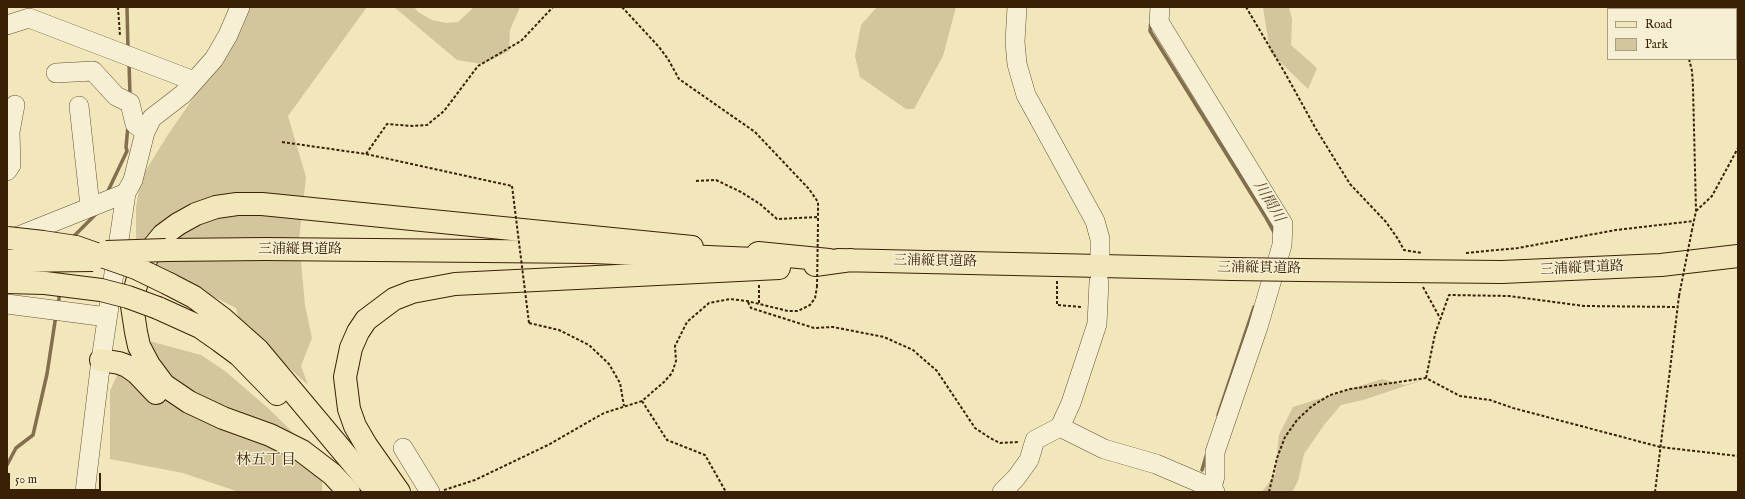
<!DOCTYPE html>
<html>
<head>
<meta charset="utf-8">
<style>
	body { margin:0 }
	#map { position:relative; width:1745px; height:499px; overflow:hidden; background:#f2e6bb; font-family:"IM FELL English",serif }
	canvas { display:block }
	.frame { position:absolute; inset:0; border:8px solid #3a2105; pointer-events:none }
	.legend { position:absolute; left:1607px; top:8px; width:130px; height:52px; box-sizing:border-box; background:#f7efd3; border:1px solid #ab9d81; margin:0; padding:5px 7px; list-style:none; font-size:12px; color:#3a2105 }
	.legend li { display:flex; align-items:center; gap:8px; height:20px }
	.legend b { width:20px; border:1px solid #ab9d81 }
	.scale { position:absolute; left:8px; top:473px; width:93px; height:18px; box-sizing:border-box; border:2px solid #3a2105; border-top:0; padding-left:5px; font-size:12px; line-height:14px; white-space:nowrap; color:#3a2105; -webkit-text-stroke:3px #f7efd3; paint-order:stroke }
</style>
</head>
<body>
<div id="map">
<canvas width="1745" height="499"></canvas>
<div class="frame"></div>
<ul class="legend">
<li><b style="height:5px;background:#f2e6bb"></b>Road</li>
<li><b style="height:11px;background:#d3c59c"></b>Park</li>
</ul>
<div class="scale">50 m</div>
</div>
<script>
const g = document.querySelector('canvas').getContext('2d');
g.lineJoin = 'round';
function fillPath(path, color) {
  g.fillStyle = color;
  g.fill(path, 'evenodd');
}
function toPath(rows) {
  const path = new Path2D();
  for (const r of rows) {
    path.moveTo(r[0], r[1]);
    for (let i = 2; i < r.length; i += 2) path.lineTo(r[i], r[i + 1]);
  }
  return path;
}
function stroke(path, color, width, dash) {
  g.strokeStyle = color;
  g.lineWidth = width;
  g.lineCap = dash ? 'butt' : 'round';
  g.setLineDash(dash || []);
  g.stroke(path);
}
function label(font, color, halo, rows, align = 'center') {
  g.font = font + ' "IM FELL English","Noto Serif JP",serif';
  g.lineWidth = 3;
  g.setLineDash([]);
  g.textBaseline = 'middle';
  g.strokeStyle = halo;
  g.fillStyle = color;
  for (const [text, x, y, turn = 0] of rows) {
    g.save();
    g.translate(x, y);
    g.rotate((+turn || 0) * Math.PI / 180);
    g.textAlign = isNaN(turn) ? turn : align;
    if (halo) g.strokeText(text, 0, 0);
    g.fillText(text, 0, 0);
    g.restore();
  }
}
fillPath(toPath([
	[249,7,367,7,288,116,306,177,299,240,305,305,312,338,301,366,308,385,240,323,236,308,151,265,136,239,136,208,141,178,167,136,242,28],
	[394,7,414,7,418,12,432,20,446,23,458,22,474,7,520,7,510,30,509,51,482,64,457,60],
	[877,7,956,7,943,56,914,109,906,109,860,77,855,56,861,25],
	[1263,7,1289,7,1292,19,1291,45,1317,68,1308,89,1270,52],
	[134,337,201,355,225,371,268,408,323,462,322,492,239,492,183,473,110,459,110,391],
	[1429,378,1363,400,1341,405,1324,425,1304,454,1298,481,1292,492,1262,492,1275,474,1279,435,1293,407,1382,379,1405,385]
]), '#d3c59c');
stroke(toPath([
	[127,7,128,50],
	[1151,20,1150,31,1265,216,1275,234],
	[129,62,130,96],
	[107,193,127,151,126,147,128,126],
	[72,238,97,213],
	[58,305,60,292],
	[1218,415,1254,307],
	[7,465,16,448,33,435,47,374,56,315],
	[1202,470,1207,453]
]), '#836f4d', 3.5);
const minor = toPath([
	[1017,7,1015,42,1017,64,1026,95,1095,221,1100,239,1100,254],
	[1160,7,1159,22,1283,224,1282,245,1258,327,1215,452,1215,476,1212,488],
	[7,25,29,18,194,81],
	[56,73,93,71,116,96,130,103,135,124,145,132],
	[79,106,90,206],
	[7,171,11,165,10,132,15,105],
	[9,241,16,237,126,193],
	[7,304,107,317],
	[1060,427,1104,449,1156,464,1212,488,1215,492],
	[403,448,430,492],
	[85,492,101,360,126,193,133,180,145,132,152,118,183,94,214,59,228,35,240,7],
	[1002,492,1016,478,1029,460,1035,440,1060,427,1071,403,1097,324,1099,282]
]);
const major = toPath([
	[758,253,829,260],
	[838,260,1232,269],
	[815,265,851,260],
	[1301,270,1502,272,1661,265,1738,256],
	[101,360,119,363,127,366,137,373,156,393],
	[349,492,332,474,302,451,270,435,223,418,189,402,164,385,149,365,139,346,136,332,132,306,134,293,138,278,150,251,163,235,178,224,196,214,216,207,237,204,262,204,692,247],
	[399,492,366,445,355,426,349,409,345,377,351,348,358,332,366,320,394,299,412,292,455,284,779,268]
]);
const highway = toPath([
	[166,250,265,249,592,252,778,260],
	[169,284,194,297,222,318,258,350,377,492],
	[158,308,200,327,220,341,239,355,277,394]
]);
stroke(minor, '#685232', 20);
stroke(major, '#3a2105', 24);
stroke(highway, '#3a2105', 24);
stroke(toPath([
	[118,7,120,36],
	[622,7,659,47,668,59,679,79,755,132,809,189,818,202,818,217],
	[1246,7,1285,73,1316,129,1350,184,1386,222,1398,239,1404,250,1422,253],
	[1668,7,1670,9],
	[1689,59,1692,71,1693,87,1696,211,1692,230],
	[282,142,366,154,512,186],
	[366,154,387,124,413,126,427,125,444,111,478,66,521,41,553,7],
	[696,181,716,180,741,192,760,204,777,219,818,217,818,223],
	[1696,211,1712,196,1738,148],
	[1466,253,1518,248,1616,230,1694,221],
	[1057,281,1057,305,1082,307],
	[759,285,759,304],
	[1423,287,1440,318],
	[748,302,751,308,814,328,833,327,884,337,913,350,937,371,975,428,990,438,1000,443,1019,442],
	[529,323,559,330,589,345,609,364,620,383,624,406],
	[1426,378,1435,334,1449,295,1509,296,1584,306,1677,307],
	[642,401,667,440,705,455,726,492],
	[444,490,475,480,548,445,604,413,642,401,664,382,672,373,676,361,675,346,687,322,709,303,730,299,747,301,788,311,798,311,810,305,815,298,817,287],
	[1269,492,1277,458,1285,437,1297,420,1312,406,1330,395,1350,389,1426,378,1460,396,1490,400,1513,408,1660,447,1738,456],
	[1655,492,1679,296]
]), '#3a2105', 2, [3, 2]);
stroke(minor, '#f7efd3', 19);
stroke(major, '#f2e6bb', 22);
stroke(highway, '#f2e6bb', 22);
const majorBridge = toPath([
	[1232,269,1301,270]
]);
const highwayBridge = toPath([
	[7,238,43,242,76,247,136,268,169,284],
	[106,252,166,250],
	[7,261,93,260],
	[7,282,45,283,101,290,128,297,158,308]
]);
stroke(majorBridge, '#3a2105', 24, []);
stroke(highwayBridge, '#3a2105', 24, []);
stroke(toPath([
	[512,186,529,323],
	[817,287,818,223],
	[1679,296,1692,230]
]), '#3a2105', 2, [3, 2]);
stroke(majorBridge, '#f2e6bb', 22);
stroke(highwayBridge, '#f2e6bb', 22);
label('14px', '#3a2105', '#f7efd3', [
	["三浦縦貫道路",300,250],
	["三浦縦貫道路",935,262,1],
	["三浦縦貫道路",1259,269,1],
	["三浦縦貫道路",1582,269,-3]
]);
label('italic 15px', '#644e2f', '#f7efd3', [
	["川間川",1268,202,59]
]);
label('15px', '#3a2105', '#f7efd3', [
	["林五丁目",266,461]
]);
</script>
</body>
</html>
